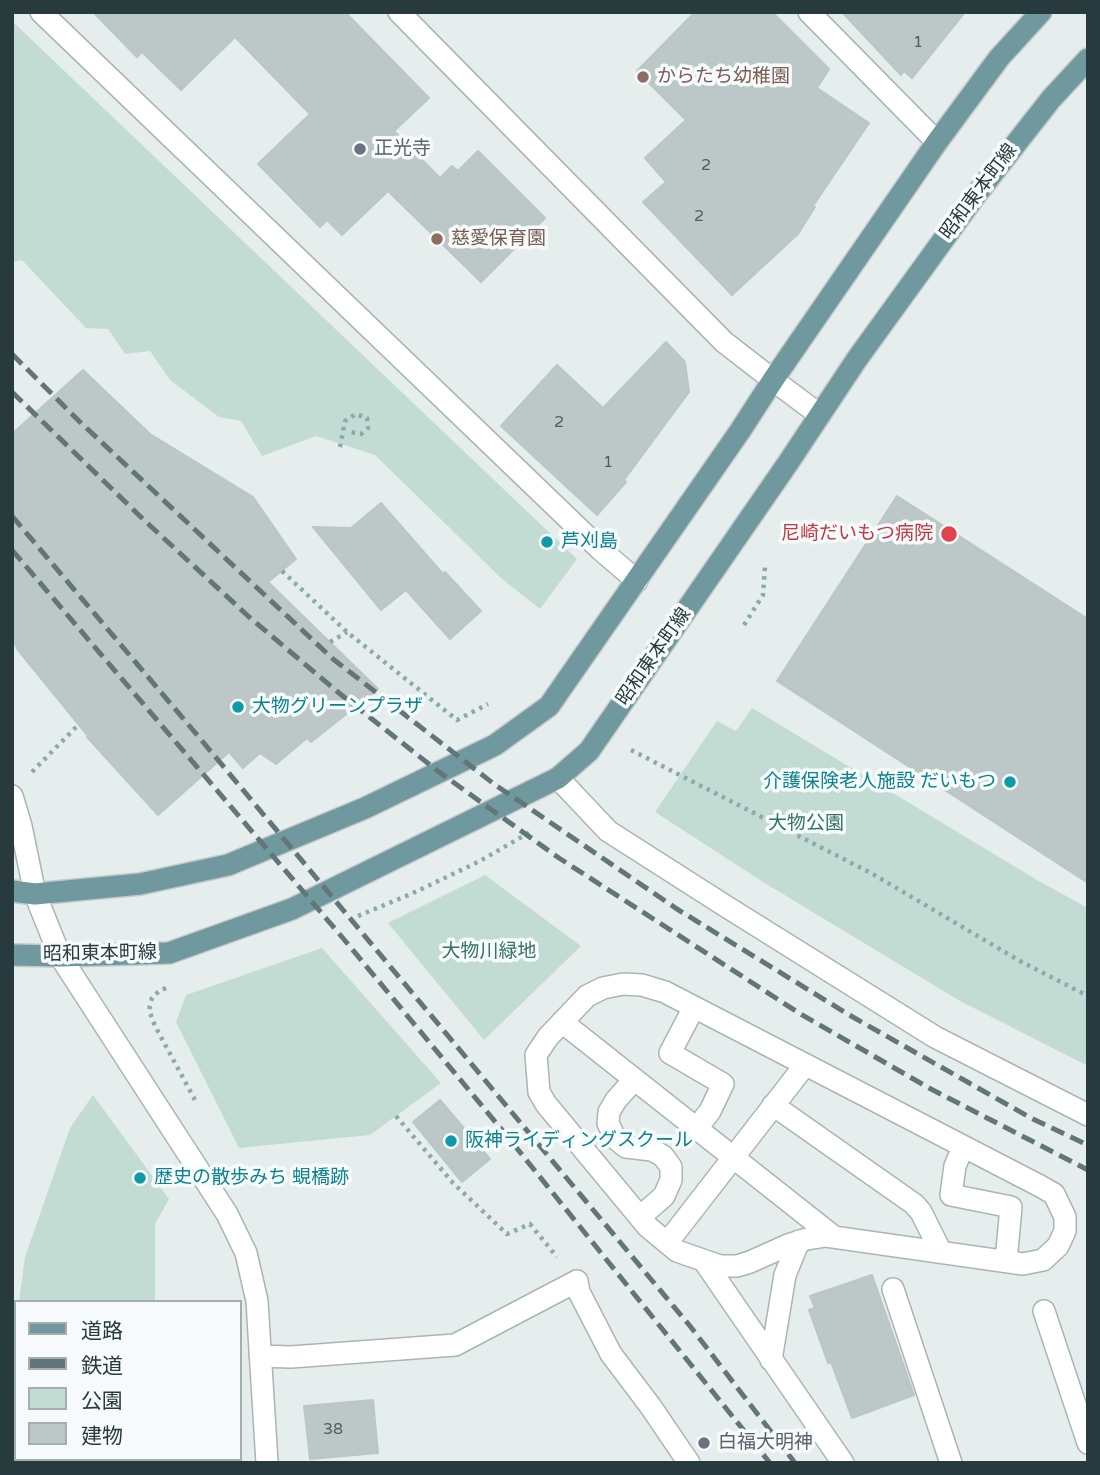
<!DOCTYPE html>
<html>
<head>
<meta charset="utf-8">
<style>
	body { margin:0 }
	#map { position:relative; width:1100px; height:1475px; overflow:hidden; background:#e6eeed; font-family:"Varela Round","Noto Sans JP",sans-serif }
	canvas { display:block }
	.frame { position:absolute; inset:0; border:14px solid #273b3e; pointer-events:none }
	.legend { position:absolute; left:14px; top:1300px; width:228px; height:161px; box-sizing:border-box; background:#f7fafa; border:2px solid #a4aeaf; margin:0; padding:9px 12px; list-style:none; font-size:21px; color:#273b3e }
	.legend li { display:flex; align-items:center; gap:14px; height:35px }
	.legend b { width:35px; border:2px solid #a4aeaf }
</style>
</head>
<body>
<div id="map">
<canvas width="1100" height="1475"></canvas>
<div class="frame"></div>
<ul class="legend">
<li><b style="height:9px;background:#6f989f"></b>道路</li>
<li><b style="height:9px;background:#627679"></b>鉄道</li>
<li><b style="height:19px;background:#c2dcd3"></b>公園</li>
<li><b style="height:19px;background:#bcc8c8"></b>建物</li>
</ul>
</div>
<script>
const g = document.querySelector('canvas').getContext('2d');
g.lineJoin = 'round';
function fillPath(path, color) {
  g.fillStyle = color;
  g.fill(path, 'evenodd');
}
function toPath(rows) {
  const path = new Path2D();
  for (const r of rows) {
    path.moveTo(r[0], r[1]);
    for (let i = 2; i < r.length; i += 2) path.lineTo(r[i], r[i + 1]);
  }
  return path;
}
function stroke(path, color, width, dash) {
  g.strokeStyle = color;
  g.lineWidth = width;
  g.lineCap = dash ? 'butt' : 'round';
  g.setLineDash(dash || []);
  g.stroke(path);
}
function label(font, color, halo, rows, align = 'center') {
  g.font = font + ' "Varela Round","Noto Sans JP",sans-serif';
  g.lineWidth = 7;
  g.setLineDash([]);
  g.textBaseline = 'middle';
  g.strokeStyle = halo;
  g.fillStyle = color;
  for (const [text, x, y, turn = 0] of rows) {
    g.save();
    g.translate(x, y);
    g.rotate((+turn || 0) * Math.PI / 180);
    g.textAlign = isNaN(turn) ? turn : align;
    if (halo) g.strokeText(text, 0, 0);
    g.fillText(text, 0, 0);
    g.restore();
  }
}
fillPath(toPath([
	[12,21,577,559,540,609,502,579,375,455,316,436,262,456,241,421,219,417,170,380,150,351,125,354,108,329,86,328,22,260,12,262],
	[752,708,1037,880,1088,908,1088,1066,960,1001,763,882,655,812,717,721,736,731],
	[485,875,581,946,484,1040,388,923],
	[322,948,441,1083,370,1135,239,1148,176,1022,186,995],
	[93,1095,169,1199,155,1224,155,1302,19,1302,25,1257,70,1128],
	[16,1331,16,1459,156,1459,156,1463,12,1463,12,1359]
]), '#c2dcd3');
const building = toPath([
	[93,12,345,12,429,98,394,131,440,178,452,166,458,171,478,151,545,218,481,282,388,191,342,235,327,220,320,227,258,164,310,114,235,37,181,90,142,52,137,57,93,12],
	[695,12,772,12,829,69,817,88,869,123,813,206,815,207,798,234,732,295,643,202,666,182,645,158,686,120,637,71,695,12],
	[842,12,965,12,912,78,904,71,901,75,842,12],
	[666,342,685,362,689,392,624,480,626,482,597,515,501,426,557,365,603,408,666,342],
	[83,370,150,434,253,497,296,559,268,582,378,689,311,742,307,738,276,764,260,753,243,768,229,752,158,815,87,737,88,736,18,650,12,638,12,434,83,370],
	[897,496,1088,619,1088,883,777,681,897,496],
	[381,503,443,574,445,572,481,611,450,639,406,590,381,610,313,527,351,528,381,503],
	[440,1100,490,1159,462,1182,413,1122,440,1100],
	[872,1275,914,1395,852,1418,831,1362,828,1363,809,1310,815,1308,810,1296,872,1275],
	[373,1400,378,1453,310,1459,304,1406,373,1400]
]);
fillPath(building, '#bcc8c8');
stroke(building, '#b9c7c7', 2);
const minor = toPath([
	[41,12,601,550,637,581],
	[399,12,724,342,773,380,820,415],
	[809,12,937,142],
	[558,778,608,831,727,907,935,1037,1088,1115],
	[12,796,21,826,35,894,60,956,227,1214,246,1253,257,1301,267,1463],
	[623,984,642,985,665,992,1040,1186,1054,1194,1065,1217,1065,1231,1058,1246,1043,1260,1023,1264,826,1236,807,1239,788,1245,750,1262,737,1266,720,1266,677,1251,648,1227,546,1104,539,1092,536,1055,548,1037,587,996,603,988,623,984],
	[694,1007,670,1053,723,1084,710,1111,697,1128],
	[562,1022,834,1237],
	[634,1080,616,1100,609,1112,608,1123,615,1138,626,1147,652,1150,663,1156,671,1167,671,1180,664,1196,640,1217],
	[773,1105,914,1204,921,1212,941,1252],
	[963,1147,955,1166,951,1195,1011,1207,1006,1261],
	[667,1243,805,1065],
	[704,1261,843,1463],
	[893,1289,951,1463],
	[1044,1311,1088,1443],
	[260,1356,291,1357,455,1345,577,1281,579,1292,611,1354,651,1407,689,1463],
	[771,1360,785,1275,799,1241]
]);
const major = toPath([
	[12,891,35,894,140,884,228,865,365,808,495,745,549,706,740,431,773,380,937,142,999,58,1041,12],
	[12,955,60,956,169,953,292,909,558,778,589,751,788,463,857,359,975,196,1051,99,1088,59]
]);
stroke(minor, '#a9b5b5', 24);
stroke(major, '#c3c8c9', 24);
stroke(toPath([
	[340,447,345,421,356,414,367,418,368,428,361,434,350,432],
	[282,571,347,632,457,720,488,704],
	[744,625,763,595,765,567],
	[330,642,347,632],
	[631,750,871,873,1020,961,1088,996],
	[32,772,79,724],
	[358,916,411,894,478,862,532,831],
	[166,988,159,991,152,998,149,1010,155,1026,195,1100],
	[396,1116,453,1183,507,1234,530,1224,557,1257]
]), '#8aabae', 4.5, [3.5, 5]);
stroke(minor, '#fff', 21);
stroke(major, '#6f989f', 21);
stroke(toPath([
	[12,354,80,422,333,659,494,784,677,909,851,1016,1031,1118,1088,1145],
	[12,392,144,520,248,616,339,693,439,772,559,858,799,1013,929,1088,1088,1170],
	[12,516,203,742,690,1326,795,1463],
	[12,550,342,937,507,1136,770,1463]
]), '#627679', 5, [14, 7]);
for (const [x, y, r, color] of [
	[643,77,7,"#8d6e63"],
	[360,149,7,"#6b7280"],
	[437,239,7,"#8d6e63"],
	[949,534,9,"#e0444e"],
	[547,542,7,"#0f9aa8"],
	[238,707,7,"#0f9aa8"],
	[1010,782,7,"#0f9aa8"],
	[451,1141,7,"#0f9aa8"],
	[140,1178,7,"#0f9aa8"],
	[704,1443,7,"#6b7280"]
]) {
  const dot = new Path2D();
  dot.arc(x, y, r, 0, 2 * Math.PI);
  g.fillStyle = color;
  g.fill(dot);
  stroke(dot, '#f7fafa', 2.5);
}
label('16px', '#4c5e60', null, [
	["1",918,43],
	["2",706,166],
	["2",699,217],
	["2",559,423],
	["1",608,463],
	["38",333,1430]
]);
label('19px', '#785e54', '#f7fafa', [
	["からたち幼稚園",657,77],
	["慈愛保育園",451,239]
], 'left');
label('19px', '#5b616d', '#f7fafa', [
	["正光寺",374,149],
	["白福大明神",718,1443]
], 'left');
label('19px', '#273b3e', '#f7fafa', [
	["昭和東本町線",979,192,-53],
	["昭和東本町線",654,657,-55],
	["昭和東本町線",100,954,-1]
]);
label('19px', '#be3a42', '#f7fafa', [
	["尼崎だいもつ病院",933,534]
], 'right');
label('19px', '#0d838f', '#f7fafa', [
	["芦刈島",561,542],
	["大物グリーンプラザ",252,707],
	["介護保険老人施設 だいもつ",996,782,"right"],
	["阪神ライディングスクール",465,1141],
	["歴史の散歩みち 蜆橋跡",154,1178]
], 'left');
label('19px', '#347264', '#f7fafa', [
	["大物公園",806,824],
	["大物川緑地",489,952]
]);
</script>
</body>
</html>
